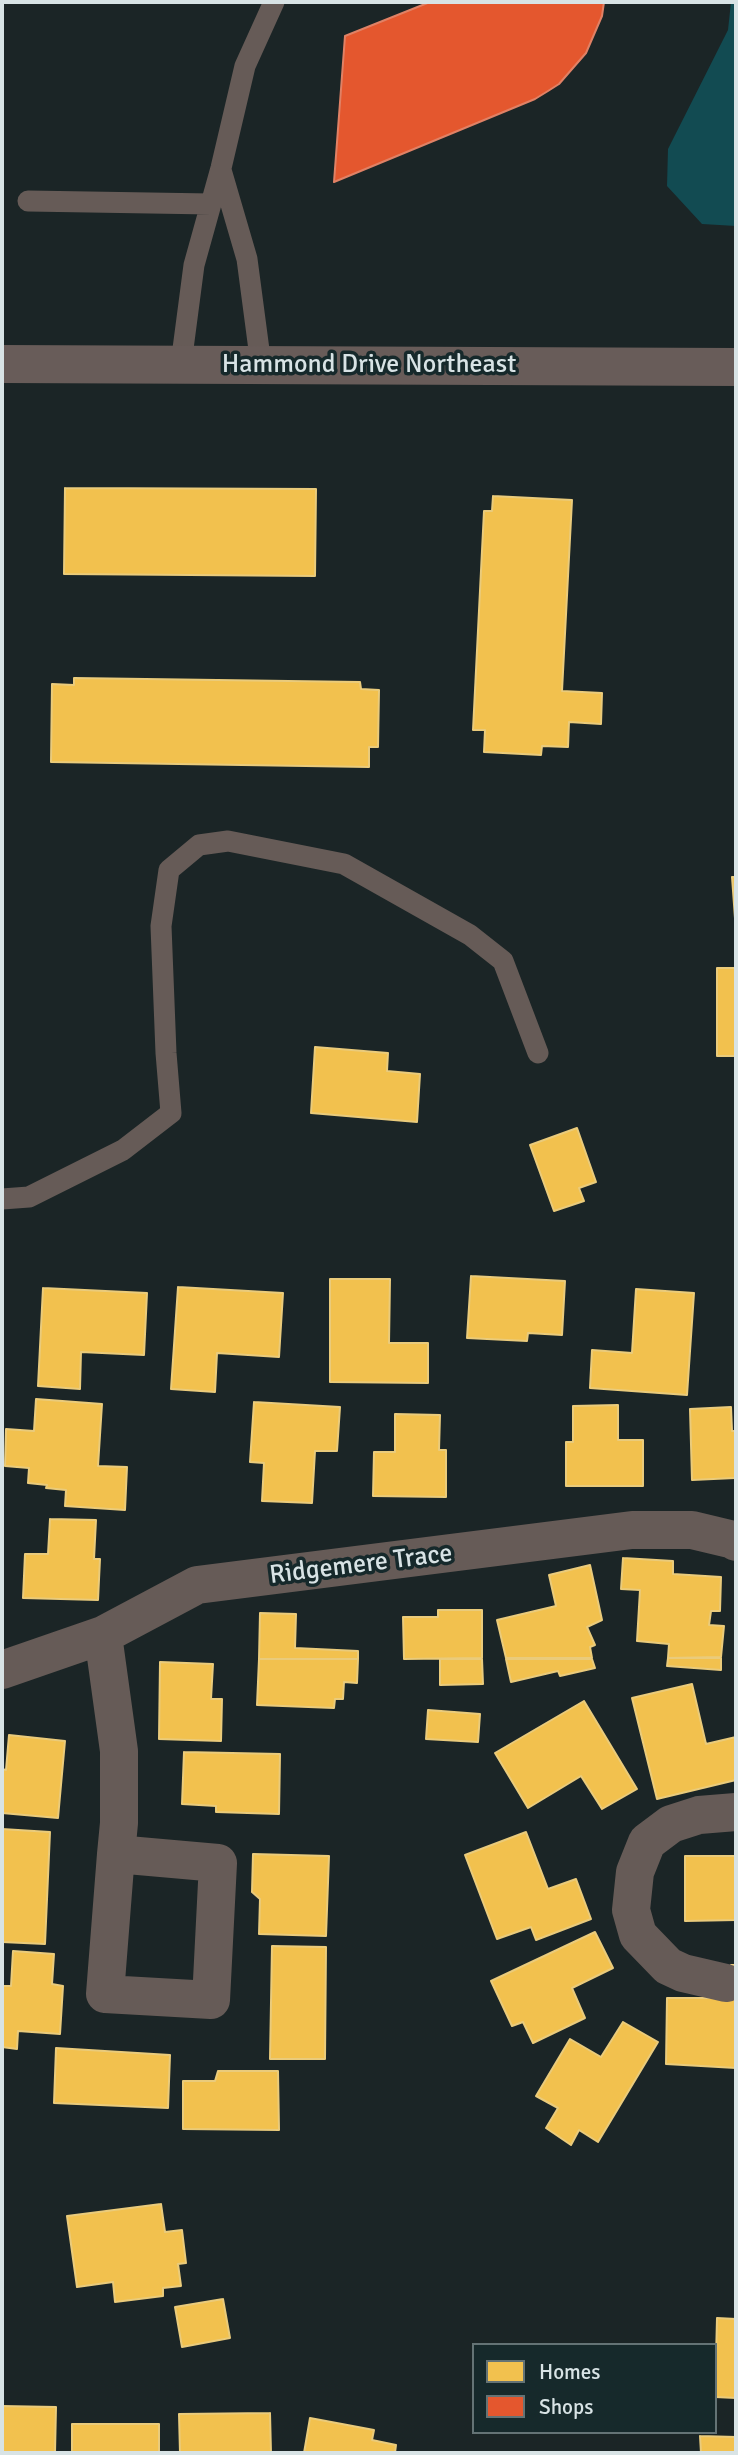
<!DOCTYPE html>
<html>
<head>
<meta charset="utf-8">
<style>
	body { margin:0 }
	#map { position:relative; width:738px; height:2455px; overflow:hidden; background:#1b2526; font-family:Signika,sans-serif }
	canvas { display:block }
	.frame { position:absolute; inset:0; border:4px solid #d8e3e5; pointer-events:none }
	.legend { position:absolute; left:472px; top:2343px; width:245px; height:91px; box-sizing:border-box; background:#16292b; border:2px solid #647375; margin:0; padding:9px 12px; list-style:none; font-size:21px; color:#d8e3e5 }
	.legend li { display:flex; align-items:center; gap:14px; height:35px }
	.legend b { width:35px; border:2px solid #647375 }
</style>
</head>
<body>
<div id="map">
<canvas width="738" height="2455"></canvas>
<div class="frame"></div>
<ul class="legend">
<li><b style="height:19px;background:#f2c14e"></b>Homes</li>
<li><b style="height:19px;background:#e4572e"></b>Shops</li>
</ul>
</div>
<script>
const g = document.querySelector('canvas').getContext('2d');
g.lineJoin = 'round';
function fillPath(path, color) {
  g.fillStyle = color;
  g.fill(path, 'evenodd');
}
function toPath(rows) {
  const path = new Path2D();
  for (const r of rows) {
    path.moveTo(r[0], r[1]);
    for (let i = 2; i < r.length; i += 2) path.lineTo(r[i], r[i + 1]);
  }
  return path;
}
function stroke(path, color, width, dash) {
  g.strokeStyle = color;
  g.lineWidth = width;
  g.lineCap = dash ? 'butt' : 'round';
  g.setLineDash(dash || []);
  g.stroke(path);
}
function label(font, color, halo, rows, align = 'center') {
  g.font = font + ' Signika,sans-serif';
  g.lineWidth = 7;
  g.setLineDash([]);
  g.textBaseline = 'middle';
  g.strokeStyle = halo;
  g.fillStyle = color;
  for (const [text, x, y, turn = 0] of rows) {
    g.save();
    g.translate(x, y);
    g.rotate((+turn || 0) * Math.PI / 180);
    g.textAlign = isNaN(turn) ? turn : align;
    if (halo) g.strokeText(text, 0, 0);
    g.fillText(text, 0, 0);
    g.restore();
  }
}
fillPath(toPath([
	[731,2,736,2,736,226,702,224,667,186,668,149,728,30]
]), '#124b52');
const homes = toPath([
	[65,488,316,489,315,576,64,574,65,488],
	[493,496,572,500,562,691,602,693,601,724,569,722,568,747,542,746,541,755,484,752,485,730,473,730,484,511,492,511,493,496],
	[74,678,360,682,361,689,379,690,378,747,369,747,369,767,51,762,52,684,74,685,74,678],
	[732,877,736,877,736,932,732,877],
	[717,968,736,968,736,1056,717,1056,717,968],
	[315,1047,388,1053,387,1071,420,1074,417,1122,311,1113,315,1047],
	[577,1128,596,1182,579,1188,584,1201,554,1211,530,1145,577,1128],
	[471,1276,565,1281,562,1335,528,1333,527,1341,467,1338,471,1276],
	[330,1279,390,1279,389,1343,428,1343,428,1383,330,1382,330,1279],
	[178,1287,283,1293,279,1357,217,1353,215,1392,171,1389,178,1287],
	[43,1288,147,1293,144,1355,81,1352,80,1389,38,1386,43,1288],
	[636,1289,694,1293,687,1395,590,1388,592,1350,632,1353,636,1289],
	[36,1399,102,1404,98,1466,127,1467,125,1510,65,1506,66,1490,46,1488,47,1485,28,1483,29,1468,5,1466,6,1429,34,1431,36,1399],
	[254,1402,340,1407,337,1451,315,1451,312,1503,262,1501,264,1463,250,1462,254,1402],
	[618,1405,618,1440,643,1440,643,1486,566,1486,566,1442,573,1442,573,1406,618,1405],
	[731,1407,732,1431,736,1431,735,1478,692,1480,690,1409,731,1407],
	[395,1414,440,1415,439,1450,446,1450,446,1497,373,1496,374,1452,395,1452,395,1414],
	[50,1519,96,1520,94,1559,100,1559,98,1600,23,1598,25,1554,48,1554,50,1519],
	[623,1558,673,1561,673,1574,721,1577,720,1611,711,1611,709,1625,724,1626,721,1657,668,1658,669,1644,637,1641,640,1590,621,1589,623,1558],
	[590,1565,602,1620,587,1627,595,1645,590,1647,592,1658,506,1658,497,1620,556,1606,549,1575,590,1565],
	[438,1610,482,1610,482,1658,404,1659,403,1617,438,1617,438,1610],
	[260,1613,296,1614,295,1648,358,1651,358,1659,259,1659,260,1613],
	[668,1658,721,1658,721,1670,667,1666,668,1658],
	[259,1659,358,1659,357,1683,344,1682,343,1699,335,1699,334,1708,257,1705,259,1659],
	[440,1659,482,1659,483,1684,440,1685,440,1659],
	[506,1659,592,1659,595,1668,560,1676,558,1671,511,1682,506,1659],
	[160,1662,213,1664,211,1699,222,1699,221,1741,159,1739,160,1662],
	[692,1684,706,1744,736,1737,736,1780,657,1799,632,1698,692,1684],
	[584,1701,637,1789,602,1809,581,1776,528,1808,495,1753,584,1701],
	[428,1710,480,1714,478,1742,426,1739,428,1710],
	[9,1735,65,1741,58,1818,2,1813,2,1769,6,1770,9,1735],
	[184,1752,280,1754,279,1814,216,1812,216,1806,182,1804,184,1752],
	[2,1829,50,1832,45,1944,2,1942,2,1829],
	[526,1832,548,1889,576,1879,591,1919,536,1940,531,1927,497,1939,465,1855,526,1832],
	[253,1854,329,1856,326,1936,259,1934,260,1899,252,1892,253,1854],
	[685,1856,736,1856,736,1920,685,1921,685,1856],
	[595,1932,613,1968,572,1988,585,2018,533,2043,523,2022,512,2026,491,1981,595,1932],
	[272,1946,326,1947,325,2059,270,2059,272,1946],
	[13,1951,54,1954,52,1984,63,1986,60,2034,18,2031,17,2049,2,2047,2,1986,11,1986,13,1951],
	[731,1965,736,1965,736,2068,666,2064,667,1998,730,1998,731,1965],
	[623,2022,658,2042,598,2142,579,2130,571,2145,546,2128,558,2108,536,2096,570,2039,601,2057,623,2022],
	[56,2048,170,2055,168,2108,54,2103,56,2048],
	[218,2071,278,2071,279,2130,183,2129,183,2081,215,2081,218,2071],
	[161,2204,165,2232,182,2230,186,2263,178,2264,181,2286,163,2288,163,2296,115,2302,113,2282,77,2287,67,2216,161,2204],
	[223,2299,230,2338,182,2347,175,2307,223,2299],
	[717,2318,736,2319,736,2398,715,2397,717,2318],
	[2,2406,56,2407,55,2453,2,2453,2,2406],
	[270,2413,271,2453,180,2453,179,2414,270,2413],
	[310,2418,374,2430,372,2440,396,2445,395,2453,304,2453,310,2418],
	[72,2424,159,2424,159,2453,72,2453,72,2424],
	[700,2436,736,2437,736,2453,701,2453,700,2436]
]);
fillPath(homes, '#f2c14e');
stroke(homes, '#eacb7b', 2);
const shops = toPath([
	[430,2,604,2,602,16,586,53,559,84,548,91,535,99,334,182,345,36,430,2]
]);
fillPath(shops, '#e4572e');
stroke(shops, '#e08165', 2);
stroke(toPath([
	[221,170,247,259,261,365],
	[28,201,211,204],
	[181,364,194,265,221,168,245,66,274,2],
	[2,1199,29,1197,123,1150,171,1113,166,1053,161,926,169,870,199,845,228,841,344,864,470,935,503,961,538,1053]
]), '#665b57', 21);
stroke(toPath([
	[103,1635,119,1751,119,1823,116,1854,105,1994,211,2000,218,1863,116,1854],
	[2,1670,103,1635,197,1585,632,1530,692,1530,734,1540,736,1542],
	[726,1983,683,1973,668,1966,638,1935,631,1910,635,1872,647,1842,671,1824,699,1815,736,1812]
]), '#665b57', 38);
stroke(toPath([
	[2,364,736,367]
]), '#685c59', 38);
label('26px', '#d8e3e5', '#16292b', [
	["Hammond Drive Northeast",369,365],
	["Ridgemere Trace",361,1565,-7]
]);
</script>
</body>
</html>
